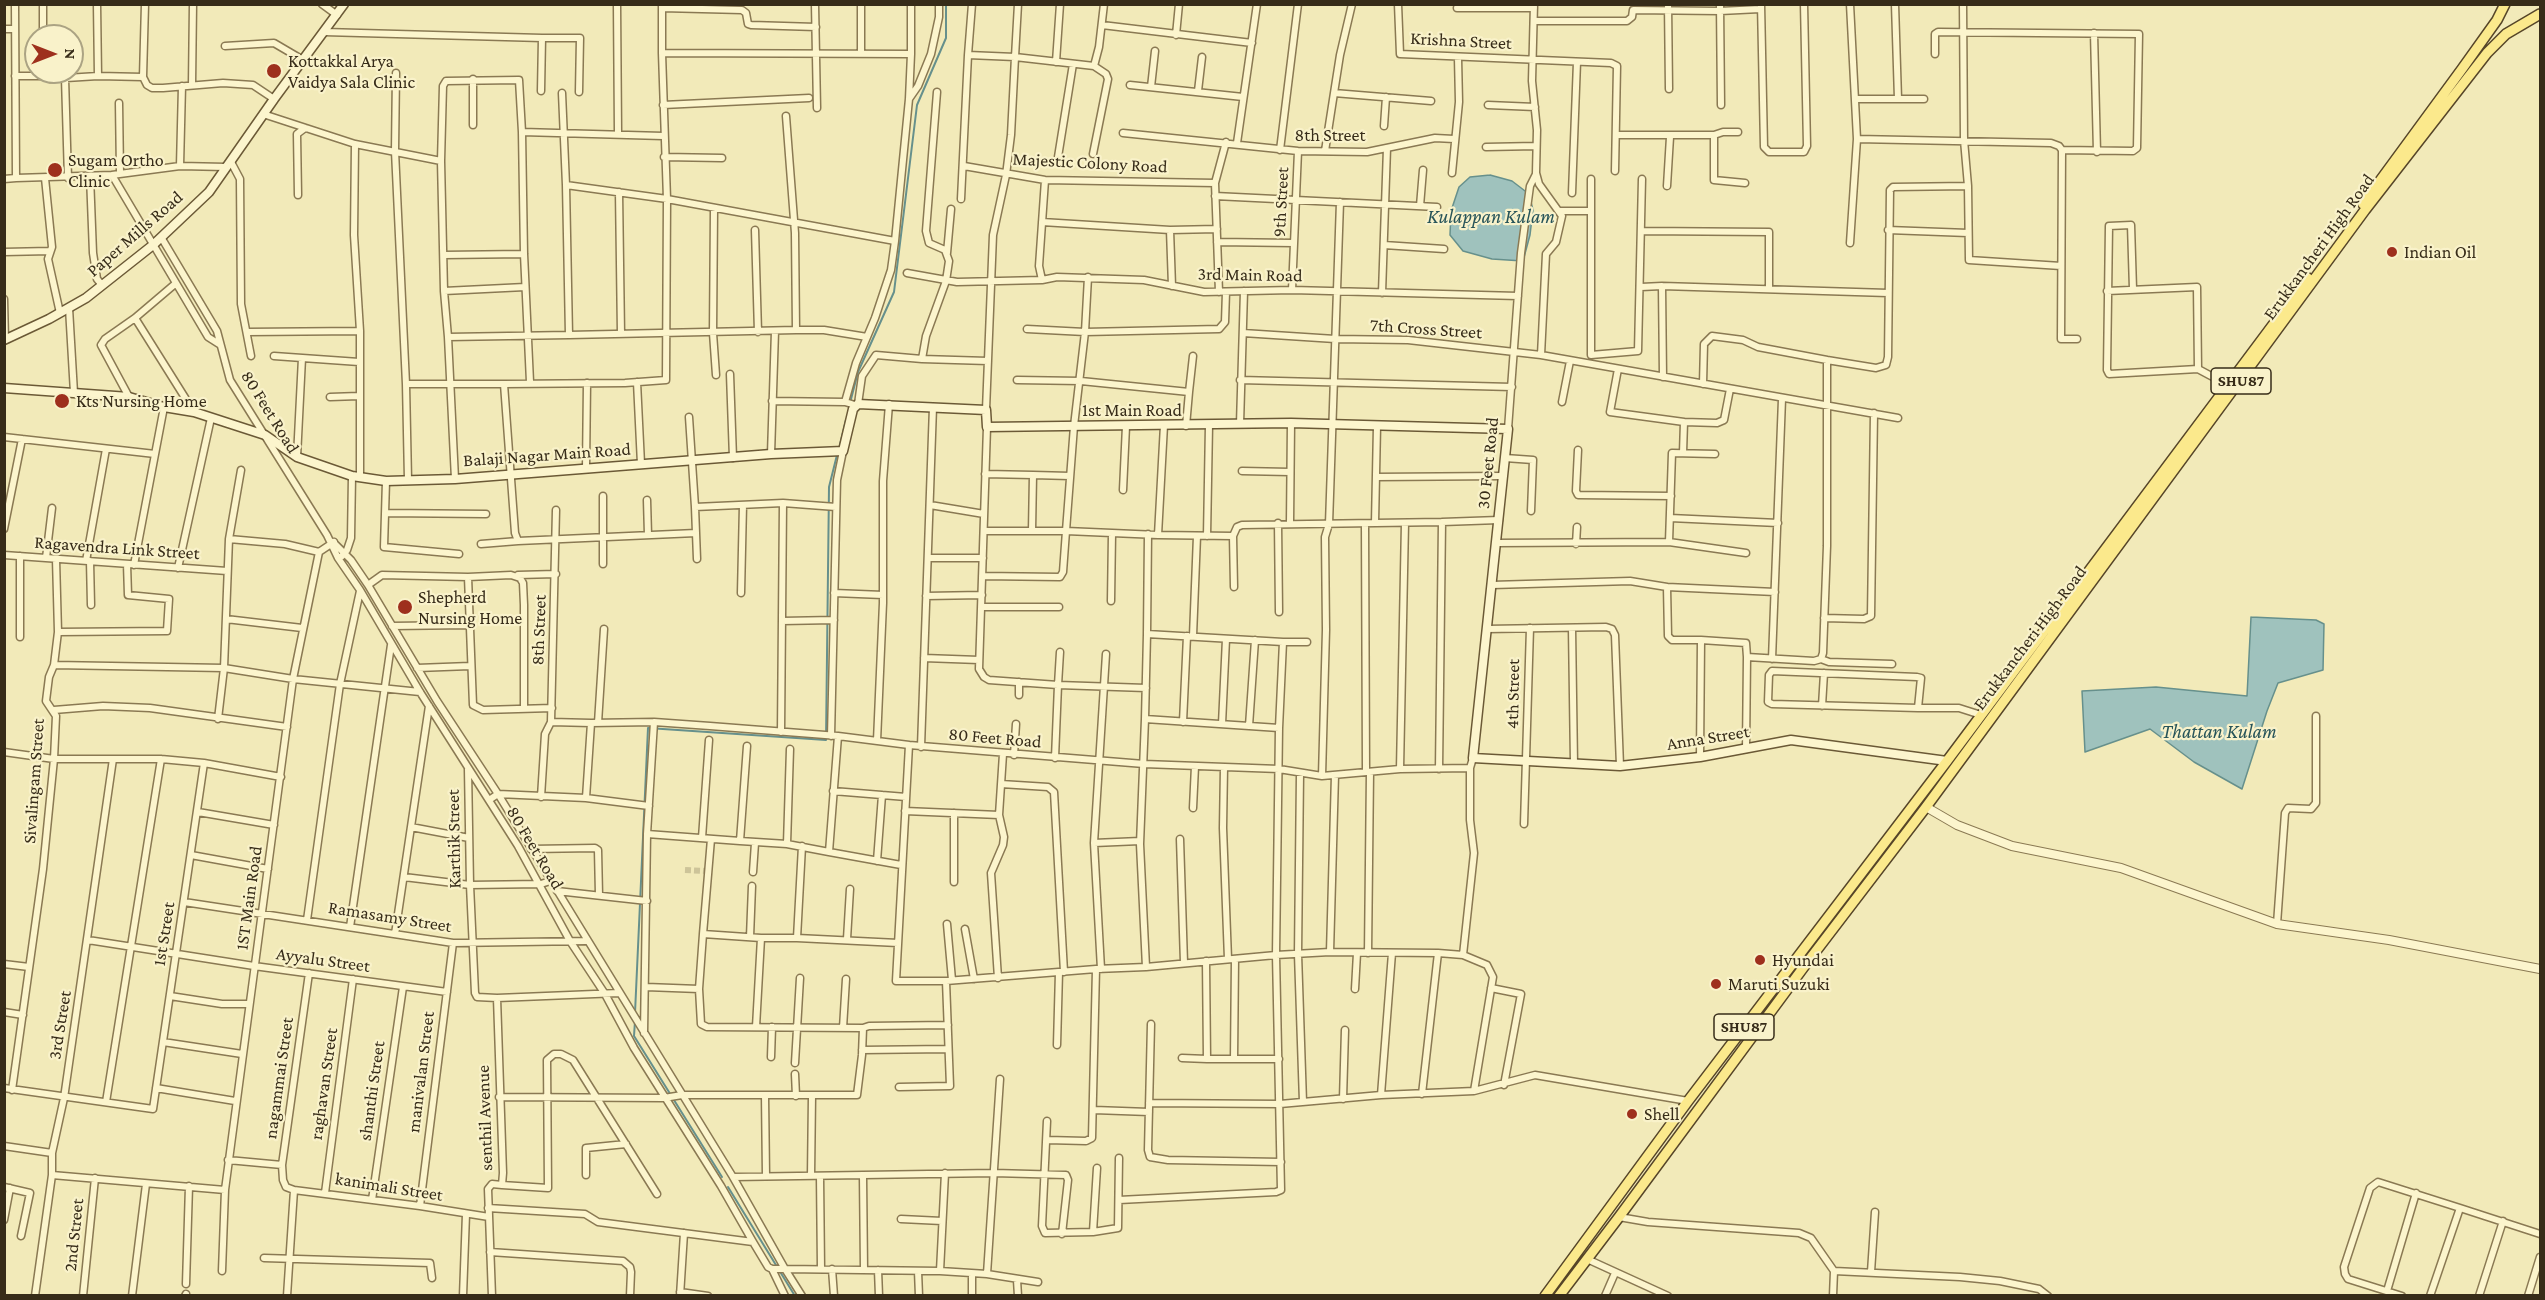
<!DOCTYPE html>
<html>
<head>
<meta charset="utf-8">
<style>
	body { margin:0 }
	#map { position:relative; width:2545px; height:1300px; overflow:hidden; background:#f2eab9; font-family:"Crimson Pro",serif }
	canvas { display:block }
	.frame { position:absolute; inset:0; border:6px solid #372c19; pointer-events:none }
	.north { position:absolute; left:24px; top:24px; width:60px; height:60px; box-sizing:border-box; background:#f9f2ca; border:2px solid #aba383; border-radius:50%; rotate:90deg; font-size:16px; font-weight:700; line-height:24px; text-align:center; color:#372c19 }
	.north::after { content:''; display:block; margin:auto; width:21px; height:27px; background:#9e301d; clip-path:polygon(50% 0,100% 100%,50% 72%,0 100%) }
</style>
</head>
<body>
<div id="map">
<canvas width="2545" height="1300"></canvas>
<div class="frame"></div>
<div class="north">N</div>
</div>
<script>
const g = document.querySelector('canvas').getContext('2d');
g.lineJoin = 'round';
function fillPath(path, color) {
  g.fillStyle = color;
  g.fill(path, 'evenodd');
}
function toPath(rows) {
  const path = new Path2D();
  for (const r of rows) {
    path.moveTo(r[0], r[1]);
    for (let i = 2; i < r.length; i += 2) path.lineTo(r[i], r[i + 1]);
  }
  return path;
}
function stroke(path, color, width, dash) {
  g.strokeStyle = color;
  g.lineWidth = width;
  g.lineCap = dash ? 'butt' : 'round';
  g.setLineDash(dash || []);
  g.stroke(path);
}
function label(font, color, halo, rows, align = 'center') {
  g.font = font + ' "Crimson Pro",serif';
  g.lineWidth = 4.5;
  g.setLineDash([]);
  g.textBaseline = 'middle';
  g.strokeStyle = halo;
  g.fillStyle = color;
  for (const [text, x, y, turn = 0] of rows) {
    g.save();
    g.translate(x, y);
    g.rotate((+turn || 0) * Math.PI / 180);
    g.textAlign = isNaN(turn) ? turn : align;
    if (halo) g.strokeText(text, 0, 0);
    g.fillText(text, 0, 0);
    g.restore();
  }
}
const water = toPath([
	[1490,175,1512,181,1529,194,1533,210,1530,235,1523,261,1492,259,1463,251,1450,235,1451,211,1459,187,1470,177,1490,175],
	[2251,617,2316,620,2324,624,2323,670,2278,683,2267,711,2242,789,2194,762,2150,729,2085,752,2082,691,2156,687,2247,696,2251,617]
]);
fillPath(water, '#9fc2bd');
stroke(water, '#66908c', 1.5);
stroke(toPath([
	[850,403,858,372,894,292,917,105,946,38,946,4],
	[839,449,846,420],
	[635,1013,648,728,826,740,829,487,837,455],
	[635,1021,634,1036,722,1177],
	[728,1187,795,1296]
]), '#66908c', 2);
stroke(toPath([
	[685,870,706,871]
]), '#cdc499', 6, [6, 3]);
const minor = toPath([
	[15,4,16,178,112,175,208,337,219,344],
	[43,4,43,36],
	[97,4,98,76,143,77],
	[145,4,143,77,147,85,152,88,163,88,223,83,253,85,274,99],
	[322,4,337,15],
	[617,4,618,133],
	[815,4,817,108],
	[1018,4,1015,57,1094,66,1099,47,1104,4],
	[1352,4,1340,55,1334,93,1431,101],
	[1398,4,1400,54,1611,63,1617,66,1615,171],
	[1668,4,1669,89],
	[1720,4,1721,105],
	[1761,4,1764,147,1769,152,1804,152,1807,146,1804,4],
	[1850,4,1857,139,1850,243],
	[1895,4,1898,99],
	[1963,4,1964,140,1968,186,1969,260,2061,266],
	[662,6,662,53],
	[662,8,742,10,746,13,748,24,751,25,816,27],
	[1457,8,1534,8],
	[1534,21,1627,21,1632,17,1633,10,1720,11,1760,9],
	[1102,25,1252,43],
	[4,29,15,29],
	[324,32,542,38,541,91],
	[2094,33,2097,152],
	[1176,35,1179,4],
	[542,38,580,38,579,92],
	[225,46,274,43,303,60],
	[861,54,861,4],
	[1935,54,1935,34,1938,32,2139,34,2137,148,2133,151,2062,150,2061,339,2077,339],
	[968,55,972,4],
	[1056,62,1060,4],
	[44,72,45,76,50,79,98,76],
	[396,73,395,151,406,384,408,480],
	[15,76,45,76],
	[65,78,68,178],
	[473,79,473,125],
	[192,85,193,4],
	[1130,85,1243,97],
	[1151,87,1155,51],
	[1198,91,1202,57],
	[562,93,566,185,569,335,796,330,795,233,786,116],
	[909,99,918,86,931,54,939,17,939,4],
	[1856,99,1924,99],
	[119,103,120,173],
	[663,105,809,98],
	[1488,105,1535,107],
	[263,114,355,144,441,161,444,291,448,337,569,335],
	[1384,126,1386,97],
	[1123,133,1298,151,1367,152,1435,138,1454,139],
	[1617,135,1714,135,1714,180,1745,183],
	[1714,135,1723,132,1738,132],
	[1857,139,2051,143,2059,146,2062,150],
	[1237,143,1257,4],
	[355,144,354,235,360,331,360,477],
	[1486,147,1536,146],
	[1280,150,1298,4],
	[1325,151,1334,93],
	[1093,154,1108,79,1106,74,1094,66],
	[664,157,722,158],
	[1058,157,1073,64],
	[441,161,443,86,446,81,519,80,522,132],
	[231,162,240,179,241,304,251,356],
	[180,166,226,167],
	[964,166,1045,180,1215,183],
	[1452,173,1459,102,1458,58],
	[112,175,180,166,182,86],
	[90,176,93,253,97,279,102,285],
	[45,178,52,247,48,259,60,313],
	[4,179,16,178],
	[1591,179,1591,355,1638,351,1642,179],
	[566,185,667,199,895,241],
	[1667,186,1670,137],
	[619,192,621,334],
	[1572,193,1577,62],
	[298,195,297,134,305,128],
	[1215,196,1437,207],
	[961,199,968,55,1015,57,1011,135,1006,175,993,235,986,410],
	[1420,206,1423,170],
	[714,209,713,333,716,375],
	[1560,211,1591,211],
	[1042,222,1170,230,1217,229],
	[755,230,758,332],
	[1170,230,1172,286],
	[1888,230,1968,233],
	[1642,231,1769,232,1769,287],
	[161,237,217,331,230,380,327,535,338,558,360,590,420,692,518,846,570,941,605,994,634,1048,721,1186,753,1242,768,1267,772,1269,785,1296],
	[1217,242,1294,243],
	[1384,245,1444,249],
	[4,252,50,251],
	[947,253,951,209],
	[444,255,524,254],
	[907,273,957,282,1042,280,1057,277,1144,280,1204,292,1292,290,1518,296],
	[1088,277,1085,332,1074,426,1066,531,1158,535],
	[1042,280,1039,266,1045,180],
	[1662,286,1888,293],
	[1641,287,1662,286,1663,377],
	[2133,289,2131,225,2109,226,2107,370,2109,374,2198,369,2228,385],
	[1292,290,1298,151],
	[444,291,525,287],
	[2107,291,2197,287,2198,369],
	[1219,292,1215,183,1226,142],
	[1382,293,1387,148],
	[4,299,5,340],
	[69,308,74,393],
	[135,318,194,412],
	[1027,329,1085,332,1219,329,1225,322,1226,292],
	[796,330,824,330,867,337,875,318,891,270,895,241,909,99,911,54],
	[247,332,360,331],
	[1243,333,1335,339,1408,340,1541,355,1546,254,1556,242,1562,216,1539,184,1536,173,1537,130,1532,81,1534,4],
	[448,337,455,479],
	[1541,355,1898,418],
	[274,356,359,362],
	[922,359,926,336,946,281,949,261,945,250,929,243,926,231,937,92],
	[1618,369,1610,412,1684,422,1683,453],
	[730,374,733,458],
	[1017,380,1081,381,1189,392,1186,426],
	[1240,380,1512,387],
	[530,382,524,254,522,132,663,136],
	[637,382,641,464],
	[406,384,504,384],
	[1703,384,1704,344,1712,336,1743,340,1758,347,1827,360],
	[1189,392,1193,356],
	[129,397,101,345,105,339,135,318,175,284],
	[330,397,359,396],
	[772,401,845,402,855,405],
	[845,402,856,363,867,337],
	[1562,402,1570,361],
	[858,404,862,376,876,355,922,359,988,361],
	[689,417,695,507,783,503,836,507],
	[1684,422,1717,423,1724,420,1730,389],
	[1240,424,1244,291],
	[1164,425,1158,535,1233,536],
	[987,427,979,669,984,677,989,680,1058,685,1055,758],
	[1508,429,1521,253,1530,186,1536,174],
	[4,437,155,454],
	[1578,450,1576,491,1578,495,1671,496],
	[771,454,775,331],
	[297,457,302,358],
	[1505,458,1533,460,1531,511],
	[586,468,587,383],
	[1242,471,1290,472],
	[985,474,1033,475,1032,531],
	[1033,475,1070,476],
	[1376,477,1503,476],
	[386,481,384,547,459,554],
	[1123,490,1126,426],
	[603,496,603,564],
	[647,500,648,535],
	[930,505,984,514],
	[695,507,696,533,518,541,515,533,504,384,625,383,666,380,667,199,662,53,911,54,911,4],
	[386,513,486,514],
	[1670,518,1778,523],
	[1442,522,1499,520],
	[1278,523,1279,612],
	[1290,523,1291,423],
	[1375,523,1377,426],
	[1365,524,1366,772],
	[4,529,22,439],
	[696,533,697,559],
	[1207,536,1209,425],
	[229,539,285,544,319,552],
	[333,542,351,560,368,585,437,701,498,794,733,1177,785,1269,940,1271,987,1274,1038,1282],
	[1669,542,1746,553],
	[1496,543,1669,542,1672,453,1715,454],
	[481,544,518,541],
	[1576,544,1577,527],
	[4,555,227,571],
	[342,556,347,550,351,538,352,476],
	[46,558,52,508],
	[928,558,983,558],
	[86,561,106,449],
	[90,561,91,605],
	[134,565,164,407],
	[178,568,211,418],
	[518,575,556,574],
	[982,576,1060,577,1063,572,1066,531,984,531],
	[468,577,473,705,483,710,552,708],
	[368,585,382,575,468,577,511,575,520,578,523,583,524,605,524,708],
	[1492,585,1630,581,1667,587],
	[1234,587,1233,536,1237,527,1242,525,1442,522,1439,769],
	[741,593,743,505],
	[834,593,883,595],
	[926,596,982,595],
	[1111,601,1112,534],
	[981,607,1059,607],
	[1824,618,1864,619,1871,616,1874,413],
	[226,619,302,628],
	[782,621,834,620],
	[392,626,469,625],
	[1572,628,1574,764],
	[1487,629,1606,627,1612,629,1615,635,1620,766],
	[58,632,167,631,169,599,128,595,127,564],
	[1147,634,1145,719,1279,728,1283,642,1147,634,1148,534],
	[1193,636,1197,536],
	[20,637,20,556],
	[1701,640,1746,643,1747,657],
	[1283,642,1307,642],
	[1060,652,1058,685,1146,688],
	[924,658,979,660],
	[1772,659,1782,399],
	[1821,659,1829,662,1892,664],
	[54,665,58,632,56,559],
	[417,668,470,666],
	[1019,695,1019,682],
	[1822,706,1824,673],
	[1918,708,1921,678,1917,677,1772,671,1769,675,1768,702,1772,704,1918,708,1959,708,1981,715],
	[54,710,103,706,150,708,287,727],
	[218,719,224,668,229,539,241,470],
	[1145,719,1140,844,1146,967,1276,955,1279,728],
	[551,722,556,510],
	[1183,722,1187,636],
	[598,723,604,629],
	[1222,724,1226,639],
	[1249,726,1255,640],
	[781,732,783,503],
	[831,736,837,480,843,451],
	[877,741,883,603,883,481,889,404],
	[921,747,933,407],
	[1746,749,1747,657,1814,661,1821,659,1823,653,1827,546,1827,360,1876,368,1886,365,1888,357,1890,190,1893,187,1968,186],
	[4,752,54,759,161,759,204,763,281,777],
	[1014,755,1016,724],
	[1700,757,1701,640,1672,640,1668,636,1667,587,1775,592],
	[1473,758,1470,768,1470,820,1474,853,1463,955,1487,965,1493,977,1474,1091,1535,1075,1688,1101],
	[1224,767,1223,828,1228,959],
	[468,769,470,885,475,993,477,997,497,998,619,993],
	[1400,769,1405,523],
	[1300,774,1298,954,1303,1102],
	[1322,776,1326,630,1325,537,1329,524,1340,202],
	[1001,784,1048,787,1054,792,1064,972],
	[833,791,906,797],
	[541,797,545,734,551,722,591,723],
	[586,798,591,723,654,722,710,726,838,736,909,745],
	[489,800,498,794,586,798,649,806],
	[1193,808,1195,766],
	[905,811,999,815,1003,754],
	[198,812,274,825],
	[1524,824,1530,628],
	[411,827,469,838],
	[647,834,740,841,747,746],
	[702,838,709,740],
	[1180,839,1184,963],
	[740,841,787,844,829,852,838,736],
	[1094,843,1106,654],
	[787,844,790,749],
	[802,846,797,938,761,938,703,934,699,989,701,1024,707,1027,863,1028,869,1026,948,1025],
	[531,849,595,848,598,850,599,895],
	[829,852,901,865],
	[191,855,268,869],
	[877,861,882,795],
	[753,872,755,843],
	[404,877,470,885,541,884,550,881],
	[954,882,954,813],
	[557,891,647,901],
	[184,902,453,943,586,941],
	[307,920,340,684,360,591],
	[947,924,952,980],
	[2277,924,2285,813,2288,808,2311,809,2316,803,2316,716],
	[350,927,391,645],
	[965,929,974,979],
	[395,934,429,706],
	[703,934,711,839],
	[750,937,752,886],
	[797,938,898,943],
	[847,939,850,889],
	[88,940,254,966,447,992],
	[1330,952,1335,775],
	[1368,953,1370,772],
	[1438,953,1463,955],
	[1206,961,1207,1059,1279,1059],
	[4,964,29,967],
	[1101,969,1094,843,1140,841],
	[309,973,282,1165,283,1180,286,1187,294,1190,420,1206,489,1217],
	[998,978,991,873,1003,845,1004,837,999,815],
	[946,981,1096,969],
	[646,987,699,989],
	[1491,988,1521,994,1504,1085],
	[1355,989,1357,953],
	[170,996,222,1004,249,1004],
	[4,1012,23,1015],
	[1151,1024,1148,1150,1150,1157,1168,1160,1281,1162],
	[756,1027,761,938],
	[843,1028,846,979],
	[644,1033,647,834,654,722],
	[163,1042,242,1054],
	[1057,1045,1059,972],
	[862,1050,948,1049],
	[771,1057,772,1027],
	[1182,1058,1207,1059],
	[1234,1059,1235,959],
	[795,1063,800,978],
	[795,1074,796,1096],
	[899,1087,950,1086,946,981,896,981,909,745,1144,764,1279,769,1322,776,1400,769,1470,768],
	[4,1088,153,1109,204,763],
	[156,1088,235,1101],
	[12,1090,43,869,54,759,56,716,46,701,49,677,54,665,224,668,293,679,420,692],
	[765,1095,766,1176],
	[1381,1095,1392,953],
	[499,1097,664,1098,682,1095,857,1095,862,1055,863,1028],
	[1343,1099,1345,1030],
	[106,1102,161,759],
	[1149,1103,1280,1104,1381,1095,1474,1091],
	[1094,1110,1149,1112],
	[1047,1121,1042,1226,1045,1233,1093,1232,1118,1228,1119,1158],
	[1047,1140,1086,1141,1092,1138,1096,969,1146,967],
	[4,1146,52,1153],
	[228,1160,282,1165],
	[52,1175,225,1190,293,679,319,552,334,542],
	[586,1175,586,1148,626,1144],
	[811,1176,812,1096],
	[820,1176,821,1269],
	[863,1176,864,1270],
	[733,1177,994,1173,1066,1175,1068,1180,1062,1234],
	[502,1185,548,1188,547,1060,554,1054,561,1054,573,1060,657,1194],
	[4,1187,30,1193,21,1236],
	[325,1193,353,979],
	[372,1200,403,987],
	[1119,1200,1276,1192,1281,1190,1276,955,1330,952,1438,953,1422,1094],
	[420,1206,453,943],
	[488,1208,585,1214,598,1222,753,1242],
	[1619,1217,1648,1222,1799,1233,1811,1238,1834,1271,1960,1277,2000,1281,2039,1289,2048,1296],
	[901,1219,942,1221],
	[4,1220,10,1188],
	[1093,1232,1097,1168],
	[490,1252,623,1261,630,1267,631,1272,630,1296],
	[264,1258,430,1263,432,1278],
	[1587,1259,1668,1296],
	[772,1269,785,1269,802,1296],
	[832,1269,834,1296],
	[878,1270,879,1296],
	[222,1271,225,1190],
	[918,1271,919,1296],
	[940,1271,945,1173],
	[1871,1272,1875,1212],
	[987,1274,1000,1079],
	[1017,1280,1018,1296],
	[186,1284,189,1186],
	[2387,1291,2416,1193],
	[680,1292,708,1296],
	[35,1296,52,1175,52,1153,64,1098,113,759],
	[83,1296,95,1178],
	[132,1296,146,1184],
	[185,1296,186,1294],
	[287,1296,294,1190],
	[463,1296,466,1214],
	[492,1296,488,1189,492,1184,502,1185,503,1173,497,998],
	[680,1296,684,1233],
	[972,1296,972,1274],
	[1605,1296,1615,1273],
	[1833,1296,1834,1271],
	[2402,1296,2348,1279,2345,1274,2344,1267,2370,1188,2378,1182,2460,1208],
	[2430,1296,2460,1208,2540,1234],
	[2479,1296,2503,1221],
	[2528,1296,2540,1257]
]);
const tertiary = toPath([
	[1926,807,1957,825,2012,846,2121,868,2277,924,2389,940,2540,969]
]);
const secondary = toPath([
	[4,340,49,319,86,298,153,245,209,192,274,99,344,4],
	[4,388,129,397,164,407,194,412,265,435,297,457,352,476,386,481,455,479,771,454,843,451,853,409,858,404,986,410,987,427,1291,423,1508,429,1473,758,1620,766,1700,757,1791,740,1947,761]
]);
const primary = toPath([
	[2363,204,2462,69,2497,20,2505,4],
	[1545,1296,1688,1101,1947,761,2308,278],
	[1559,1296,1619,1217,1803,968,1926,807,2365,210,2487,53,2506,34,2540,14]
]);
stroke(minor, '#8a7953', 9);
stroke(tertiary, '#8a7953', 10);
stroke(secondary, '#6b5936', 11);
stroke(primary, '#564528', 12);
stroke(minor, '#fcf5cd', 6);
stroke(tertiary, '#fcf5cd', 8);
stroke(secondary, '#fcf5cd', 8);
stroke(primary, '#fbe98c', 9);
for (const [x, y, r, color] of [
	[274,71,8,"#9e301d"],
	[55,170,8,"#9e301d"],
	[2392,252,6,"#9e301d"],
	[62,401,8,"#9e301d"],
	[405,607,8,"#9e301d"],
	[1760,960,6,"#9e301d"],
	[1716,984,6,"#9e301d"],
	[1632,1114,6,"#9e301d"]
]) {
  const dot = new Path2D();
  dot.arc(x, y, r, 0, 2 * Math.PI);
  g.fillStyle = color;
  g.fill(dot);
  stroke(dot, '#f9f2ca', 2);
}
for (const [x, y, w] of [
	[2241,381,60],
	[1744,1027,60]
]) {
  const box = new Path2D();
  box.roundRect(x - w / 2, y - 13, w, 26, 4.5);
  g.fillStyle = '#f9f2ca';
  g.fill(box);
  stroke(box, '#372c19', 1.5);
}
label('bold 16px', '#372c19', null, [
	["SHU87",2241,381],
	["SHU87",1744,1027]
]);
label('18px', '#372c19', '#f9f2ca', [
	["Krishna Street",1461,41,3],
	["8th Street",1330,135],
	["Majestic Colony Road",1090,163,3],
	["9th Street",1281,202,-87],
	["Paper Mills Road",135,234,-41],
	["Erukkancheri High Road",2319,247,-54],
	["3rd Main Road",1250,275,1],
	["7th Cross Street",1426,329,4],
	["1st Main Road",1132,410],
	["80 Feet Road",270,412,58],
	["Balaji Nagar Main Road",547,455,-4],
	["30 Feet Road",1488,463,-84],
	["Ragavendra Link Street",117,548,4],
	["8th Street",539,630,-88],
	["Erukkancheri High Road",2030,638,-53],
	["4th Street",1513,694,-89],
	["80 Feet Road",995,738,5],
	["Anna Street",1708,738,-9],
	["Sivalingam Street",34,781,-86],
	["Karthik Street",454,839,-91],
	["80 Feet Road",535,848,59],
	["1ST Main Road",249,898,-82],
	["Ramasamy Street",390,917,9],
	["1st Street",164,934,-81],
	["Ayyalu Street",323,960,8],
	["3rd Street",60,1025,-81],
	["manivalan Street",421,1072,-83],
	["nagammai Street",279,1078,-82],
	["raghavan Street",324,1084,-82],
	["shanthi Street",372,1091,-82],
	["senthil Avenue",485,1118,-92],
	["kanimali Street",389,1187,9],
	["2nd Street",74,1235,-84]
]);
label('18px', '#372c19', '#f9f2ca', [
	["Kottakkal Arya",288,61],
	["Vaidya Sala Clinic",288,82],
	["Sugam Ortho",68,160],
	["Clinic",68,181],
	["Indian Oil",2404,252],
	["Kts Nursing Home",76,401],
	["Shepherd",418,597],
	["Nursing Home",418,618],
	["Hyundai",1772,960],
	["Maruti Suzuki",1728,984],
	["Shell",1644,1114]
], 'left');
label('italic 20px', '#275459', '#f9f2ca', [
	["Kulappan Kulam",1491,217],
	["Thattan Kulam",2219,732]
]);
</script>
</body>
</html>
